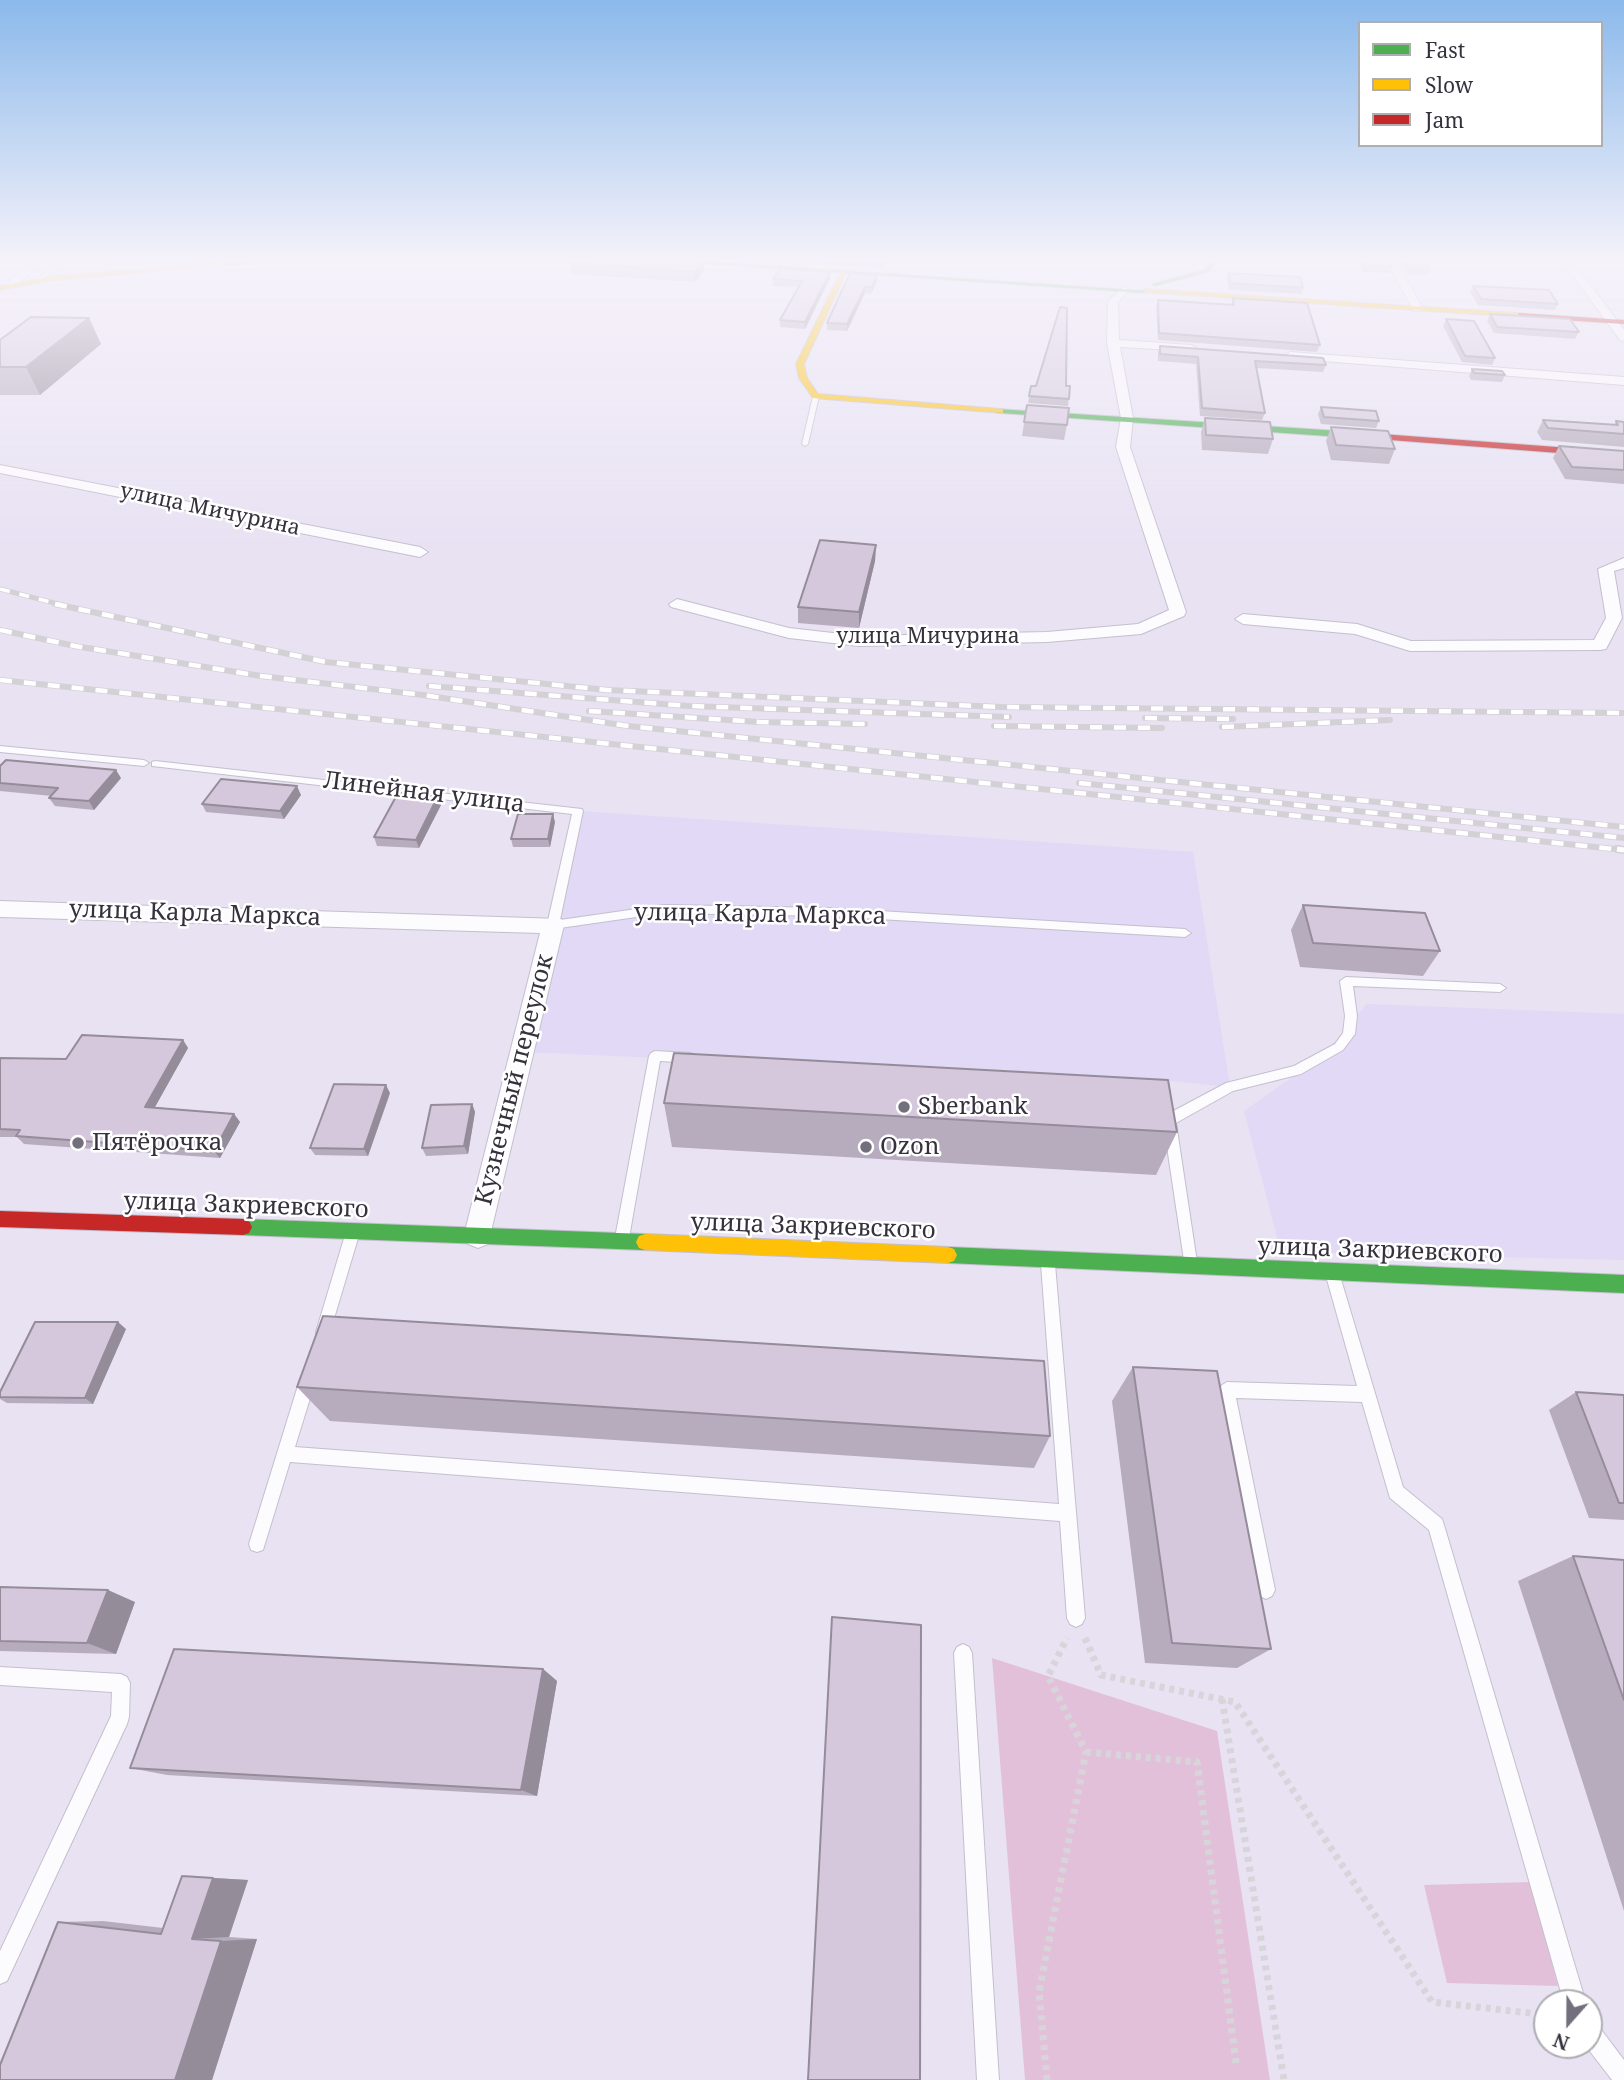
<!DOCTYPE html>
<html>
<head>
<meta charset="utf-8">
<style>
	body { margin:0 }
	#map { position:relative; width:1624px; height:2080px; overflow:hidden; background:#e8e2f3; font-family:"Noto Serif",serif }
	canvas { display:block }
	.legend { position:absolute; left:1358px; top:21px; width:245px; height:126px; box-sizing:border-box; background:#fff; border:2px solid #aeadb1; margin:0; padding:9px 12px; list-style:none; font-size:21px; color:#35313d }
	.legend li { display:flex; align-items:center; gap:14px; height:35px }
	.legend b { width:35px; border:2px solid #aeadb1 }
	.north { position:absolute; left:1533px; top:1989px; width:70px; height:70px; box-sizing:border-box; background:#fff; border:2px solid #aeadb1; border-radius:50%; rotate:201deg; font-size:19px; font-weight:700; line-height:28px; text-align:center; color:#35313d }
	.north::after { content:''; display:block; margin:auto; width:24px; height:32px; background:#746f7d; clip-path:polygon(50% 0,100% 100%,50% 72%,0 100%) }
</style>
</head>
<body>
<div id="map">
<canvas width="1624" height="2080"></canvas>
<ul class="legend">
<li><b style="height:9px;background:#4caf50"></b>Fast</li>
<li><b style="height:9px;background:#ffc107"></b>Slow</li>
<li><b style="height:9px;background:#c62828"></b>Jam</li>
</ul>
<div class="north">N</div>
</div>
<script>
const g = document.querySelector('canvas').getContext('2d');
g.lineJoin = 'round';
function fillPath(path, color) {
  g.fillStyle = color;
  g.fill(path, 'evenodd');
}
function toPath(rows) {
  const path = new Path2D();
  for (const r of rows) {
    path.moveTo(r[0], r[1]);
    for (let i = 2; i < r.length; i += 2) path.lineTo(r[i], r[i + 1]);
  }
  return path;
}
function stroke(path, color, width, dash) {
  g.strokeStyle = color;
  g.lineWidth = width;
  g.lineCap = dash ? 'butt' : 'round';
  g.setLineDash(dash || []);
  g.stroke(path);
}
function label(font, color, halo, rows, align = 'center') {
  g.font = font + ' "Noto Serif",serif';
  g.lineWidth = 5;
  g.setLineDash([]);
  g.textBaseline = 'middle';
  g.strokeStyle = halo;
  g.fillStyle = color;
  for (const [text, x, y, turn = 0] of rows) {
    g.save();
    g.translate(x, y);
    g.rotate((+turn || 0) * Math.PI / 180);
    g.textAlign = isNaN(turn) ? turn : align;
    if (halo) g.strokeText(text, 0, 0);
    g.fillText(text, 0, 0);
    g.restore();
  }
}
fillPath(toPath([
	[578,811,1193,852,1230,1087,1162,1080,522,1052],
	[1367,1004,1624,1014,1624,1260,1281,1252,1244,1111,1321,1057]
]), '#e1d9f5');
fillPath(toPath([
	[992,1658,1217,1731,1270,2080,1025,2080],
	[1530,1882,1558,1986,1447,1983,1424,1885]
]), '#e3c0da');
const lane = toPath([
	[60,262,65,262,40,281,36,281,36,279,60,262],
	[816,394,819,396,808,444,805,446,802,444,813,396,816,394],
	[0,746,144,760,149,763,144,766,0,752,0,746],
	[155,761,582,809,583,811,560,920,664,905,828,908,1185,929,1191,933,1185,937,828,916,664,913,553,929,547,925,572,814,152,766,152,762,155,761],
	[1346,977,1500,984,1506,988,1500,992,1353,986,1357,1016,1355,1034,1343,1050,1301,1074,1233,1091,1176,1123,1197,1262,1195,1267,1190,1269,1185,1267,1163,1120,1164,1116,1226,1083,1294,1066,1335,1044,1343,1033,1345,1016,1340,981,1346,977],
	[655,1051,690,1053,694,1055,696,1058,694,1061,690,1063,660,1061,629,1238,627,1242,622,1244,617,1242,615,1238,649,1056,651,1053,655,1051],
	[352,1229,357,1231,359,1235,330,1332,328,1337,323,1339,318,1337,316,1332,345,1235,347,1231,352,1229],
	[1048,1257,1053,1259,1055,1264,1085,1618,1082,1624,1076,1627,1070,1624,1067,1618,1060,1521,290,1462,263,1550,257,1552,251,1550,249,1544,300,1379,303,1374,308,1371,313,1374,316,1379,295,1447,1059,1504,1041,1264,1043,1259,1048,1257],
	[1333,1269,1338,1271,1340,1276,1403,1487,1442,1519,1444,1525,1586,2003,1564,2003,1429,1530,1390,1498,1362,1402,1236,1398,1275,1590,1272,1596,1266,1599,1260,1596,1257,1590,1219,1390,1222,1385,1227,1382,1357,1386,1326,1276,1328,1271,1333,1269],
	[963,1644,969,1647,972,1653,999,2080,977,2080,954,1653,957,1647,963,1644],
	[0,1667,121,1674,127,1677,130,1683,129,1717,127,1724,7,1981,0,1984,0,1951,111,1716,112,1692,0,1685,0,1667],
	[1589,2021,1597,2024,1624,2060,1624,2080,1612,2080,1585,2045,1589,2045,1589,2021]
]);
const street = toPath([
	[29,262,40,262,17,286,9,286,9,282,29,262],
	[1387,262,1397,262,1423,309,1422,311,1414,311,1387,262],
	[1563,262,1573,262,1624,330,1624,341,1620,340,1563,262],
	[1124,287,1129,290,1118,302,1119,340,1191,345,1197,348,1191,351,1120,347,1133,418,1130,447,1186,612,1184,616,1141,634,1047,642,859,646,789,638,671,607,669,604,677,599,789,628,859,636,1047,632,1138,624,1169,610,1116,447,1121,418,1107,343,1108,301,1124,287],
	[1290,352,1624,377,1624,385,1286,358,1284,356,1290,352],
	[0,465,420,547,428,552,420,557,0,473,0,465],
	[1624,558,1624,568,1614,571,1622,618,1606,649,1600,650,1410,651,1355,634,1243,624,1235,619,1243,614,1357,624,1411,641,1594,640,1606,618,1598,569,1624,558],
	[0,901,561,919,564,925,488,1244,478,1248,468,1244,464,1235,540,933,0,917,0,901]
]);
const fast = toPath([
	[680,262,715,262,1148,291,1145,293,680,262],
	[1211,262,1218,262,1208,272,1155,286,1152,284,1204,270,1211,262],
	[997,409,1341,431,1345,434,1341,437,1000,413,997,413,997,409],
	[243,1219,645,1234,651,1236,654,1242,651,1248,645,1250,243,1235,237,1233,234,1227,237,1221,243,1219],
	[948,1247,1624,1275,1624,1293,948,1263,942,1261,939,1255,942,1249,948,1247]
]);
const slow = toPath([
	[236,262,265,262,54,280,0,290,0,286,54,276,236,262],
	[843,271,846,273,804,364,807,378,818,394,1000,409,1003,409,1003,413,813,398,799,378,796,364,840,273,843,271],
	[1145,289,1519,313,1523,315,1519,317,1143,292,1145,289],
	[645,1234,948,1247,954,1249,957,1255,954,1261,948,1263,645,1250,639,1248,636,1242,639,1236,645,1234]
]);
const jam = toPath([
	[1519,313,1624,320,1624,324,1516,317,1519,313],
	[1341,431,1624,452,1624,458,1338,436,1337,434,1341,431],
	[0,1211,243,1219,249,1221,252,1227,249,1233,243,1235,0,1227,0,1211]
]);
stroke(lane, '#c4bfcd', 2);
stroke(street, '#c4bfcd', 2);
stroke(fast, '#c4bfcd', 2);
stroke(slow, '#c4bfcd', 2);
stroke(jam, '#c4bfcd', 2);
stroke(toPath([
	[1085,1638,1101,1675,1235,1702,1432,2002,1547,2015],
	[1222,1699,1284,2080],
	[1086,1752,1197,1762,1236,2063],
	[1047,2080,1039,1992,1086,1752,1048,1676,1067,1638]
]), '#d7d5da', 7, [5, 5]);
fillPath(lane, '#fcfbfd');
fillPath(street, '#fcfbfd');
fillPath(fast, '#4caf50');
fillPath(slow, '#ffc107');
fillPath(jam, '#c62828');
const railFar2 = toPath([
	[0,589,62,605]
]);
const railFar1 = toPath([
	[55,604,326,662,607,690,1001,707,1624,713],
	[0,630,75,646,261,676,423,695,628,726,1624,827],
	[0,680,1624,850],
	[429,686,689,706,1009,717],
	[589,711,759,722,865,724],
	[1145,718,1233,719],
	[994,726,1162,728],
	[1222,727,1390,720],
	[1079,783,1624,838]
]);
const rail = toPath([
	[1617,849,1624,850]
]);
stroke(railFar2, '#d3d1d5', 5);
stroke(railFar1, '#d3d1d5', 6);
stroke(rail, '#d3d1d5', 8);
stroke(railFar2, '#fff', 3.5, [10]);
stroke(railFar1, '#fff', 4.5, [12]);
stroke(rail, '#fff', 5, [15]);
fillPath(toPath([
	[795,262,886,262,883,268],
	[1359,262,1390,262,1392,267,1390,273,1363,272],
	[1399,262,1426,262,1430,269,1427,275,1407,274],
	[570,263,704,270,695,282,572,274],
	[830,272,830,278,805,329,780,327,780,320,798,287,773,286,773,279],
	[1228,273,1303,288,1301,294,1229,290,1227,279],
	[877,275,877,281,871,294,865,293,847,331,827,330,827,323],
	[1473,286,1558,304,1555,310,1478,305,1470,292],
	[1233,298,1320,345,1317,352,1158,340,1156,306,1158,300,1231,305],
	[1490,314,1579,332,1575,339,1494,333,1487,321],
	[89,318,101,344,40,395,0,395,0,340],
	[1446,319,1495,358,1492,365,1462,362,1443,326],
	[1160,346,1326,365,1323,372,1256,368,1265,413,1262,420,1200,416,1196,364,1158,361,1158,353],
	[1472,369,1505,375,1502,382,1471,380,1469,376],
	[1031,386,1070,386,1068,406,1028,403],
	[1027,405,1067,425,1064,440,1022,436],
	[1321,407,1379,421,1376,428,1321,424,1318,414],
	[1205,418,1273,439,1268,454,1202,450,1201,432],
	[1543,420,1614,425,1616,421,1624,422,1624,447,1542,440,1537,432],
	[1331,427,1395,449,1389,464,1331,460,1326,441],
	[1559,446,1624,451,1624,484,1565,479,1553,458],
	[876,545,875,561,859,628,798,623,798,607],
	[0,766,121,778,94,810,55,806,49,798,52,796,0,791],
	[301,795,284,819,206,812,202,804],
	[438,796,441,805,419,848,377,846,374,837],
	[555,822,550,847,513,847,511,839],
	[1303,905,1440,951,1423,976,1300,967,1291,930],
	[183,1040,188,1048,155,1107,234,1114,240,1122,220,1158,24,1144,17,1137,0,1137,0,1058,66,1059],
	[390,1093,368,1156,315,1155,310,1148],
	[664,1103,1177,1132,1156,1175,672,1147],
	[472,1104,475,1112,468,1154,426,1156,422,1148],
	[126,1329,93,1404,7,1403,0,1399,0,1392],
	[1133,1367,1271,1649,1237,1668,1145,1663,1112,1401],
	[297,1387,1050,1436,1034,1468,330,1421],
	[1576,1392,1624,1395,1624,1520,1589,1518,1549,1410],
	[1573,1556,1624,1560,1624,1911,1518,1581],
	[0,1587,135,1602,116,1654,0,1651],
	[543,1669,557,1681,537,1796,167,1775,130,1768],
	[182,1876,248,1880,229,1937,257,1939,212,2080,0,2080,58,1922,103,1921,163,1928]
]), '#b7acbd');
fillPath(toPath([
	[702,262,704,262,704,270,695,282,694,272],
	[830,272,830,278,805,329,805,322],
	[877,275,877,281,871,294,872,287],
	[865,287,865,293,847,331,847,324],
	[89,318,101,344,40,395,26,367],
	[876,545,875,561,859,628,859,612],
	[116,770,121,778,94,810,89,801],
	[297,786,301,795,284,819,280,811],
	[438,796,441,805,419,848,416,840],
	[553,814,555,822,550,847,548,839],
	[183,1040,188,1048,151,1114,145,1107],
	[386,1085,390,1093,368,1156,364,1149],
	[472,1104,475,1112,468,1154,464,1146],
	[234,1114,240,1122,220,1158,214,1151],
	[118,1322,126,1329,93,1404,85,1398],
	[108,1590,135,1602,116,1654,87,1643],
	[543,1669,557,1681,537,1796,521,1790],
	[213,1878,248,1880,229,1937,192,1939],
	[257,1939,212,2080,175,2080,221,1941]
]), '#958c9a');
const building = toPath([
	[572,262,702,262,694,272,570,263,572,262],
	[1364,262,1390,262,1392,267,1365,266,1364,262],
	[1405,262,1426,262,1430,269,1409,268,1405,262],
	[780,269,830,272,805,322,780,320,802,281,773,279,780,269],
	[850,273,877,275,872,287,865,287,847,324,827,323,850,273],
	[1228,273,1300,277,1303,288,1230,283,1228,273],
	[1473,286,1549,290,1558,304,1481,299,1473,286],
	[1233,298,1307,303,1320,345,1159,333,1158,300,1234,305,1233,298],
	[1060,307,1067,308,1066,386,1070,386,1069,399,1029,396,1031,386,1036,386,1060,307],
	[1490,314,1570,319,1579,332,1497,327,1490,314],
	[31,317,89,318,26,367,0,367,0,340,31,317],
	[1446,319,1474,321,1495,358,1465,356,1446,319],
	[1160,346,1323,358,1326,365,1255,361,1265,413,1202,408,1198,357,1160,354,1160,346],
	[1472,369,1502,371,1505,375,1474,373,1472,369],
	[1027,405,1069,408,1067,425,1024,422,1027,405],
	[1321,407,1376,411,1379,421,1324,417,1321,407],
	[1205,418,1270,422,1273,439,1206,435,1205,418],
	[1543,420,1618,425,1616,421,1624,422,1624,434,1548,428,1543,420],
	[1331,427,1388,431,1395,449,1336,445,1331,427],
	[1559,446,1624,451,1624,470,1572,467,1559,446],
	[820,540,876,545,859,612,798,607,820,540],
	[6,760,116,770,89,801,49,798,58,788,0,783,0,766,6,760],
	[221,779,297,786,280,811,202,804,221,779],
	[398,793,438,796,416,840,374,837,398,793],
	[518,814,553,814,548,839,511,839,518,814],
	[1303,905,1425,913,1440,951,1313,943,1303,905],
	[82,1035,183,1040,145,1107,234,1114,214,1151,16,1136,20,1130,0,1129,0,1058,66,1059,82,1035],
	[674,1053,1168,1080,1177,1132,664,1103,674,1053],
	[334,1084,386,1085,364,1149,310,1148,334,1084],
	[472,1104,464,1146,422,1148,431,1105,472,1104],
	[323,1316,1044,1361,1050,1436,297,1387,323,1316],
	[35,1322,118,1322,85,1398,0,1397,0,1392,35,1322],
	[1133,1367,1217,1371,1271,1649,1172,1643,1133,1367],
	[1576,1392,1624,1395,1624,1503,1619,1503,1576,1392],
	[1573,1556,1624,1560,1624,1700,1573,1556],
	[0,1587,108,1590,87,1643,0,1641,0,1587],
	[832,1617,921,1625,920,2080,808,2080,832,1617],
	[174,1649,543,1669,521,1790,130,1768,174,1649],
	[182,1876,213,1878,192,1939,221,1941,175,2080,0,2080,0,2065,58,1922,161,1934,182,1876]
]);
fillPath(building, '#d5c8dc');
stroke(building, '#958c9a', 2);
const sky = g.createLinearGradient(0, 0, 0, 553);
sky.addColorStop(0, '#8bb9eb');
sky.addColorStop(0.47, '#f5f2fa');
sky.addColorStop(1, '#f5f2fa00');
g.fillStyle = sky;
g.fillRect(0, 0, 1624, 553);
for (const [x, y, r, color] of [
	[904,1107,7,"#746f7d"],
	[78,1143,7,"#746f7d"],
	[866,1147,7,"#746f7d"]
]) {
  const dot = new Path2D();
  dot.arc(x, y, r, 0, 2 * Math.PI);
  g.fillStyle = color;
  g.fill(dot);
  stroke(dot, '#fff', 2.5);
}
label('21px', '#35313d', '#fff', [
	["улица Мичурина",210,510,12],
	["улица Мичурина",928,637]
]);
label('24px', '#35313d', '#fff', [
	["Линейная улица",424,793,7],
	["улица Карла Маркса",195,914,2],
	["улица Карла Маркса",760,915,1],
	["Кузнечный переулок",515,1080,-76],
	["улица Закриевского",246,1206,2],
	["улица Закриевского",813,1227,2],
	["улица Закриевского",1380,1251,2]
]);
label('24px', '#35313d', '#fff', [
	["Sberbank",918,1107],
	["Пятёрочка",92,1143],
	["Ozon",880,1147]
], 'left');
</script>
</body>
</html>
